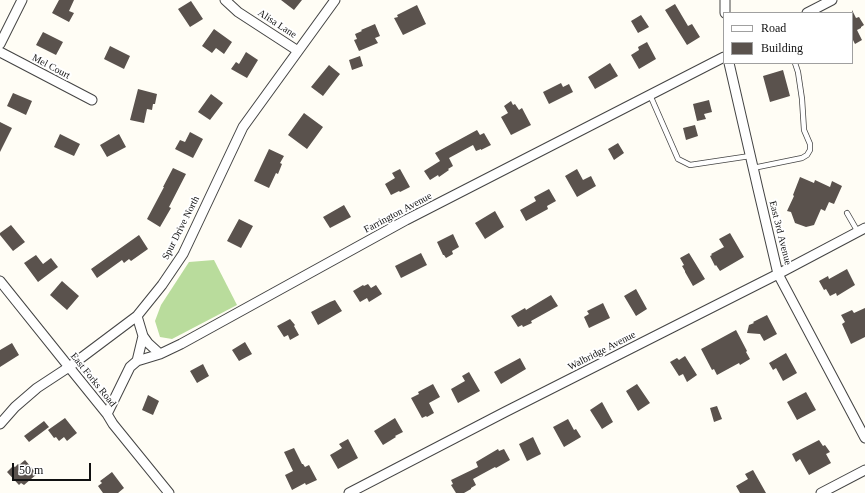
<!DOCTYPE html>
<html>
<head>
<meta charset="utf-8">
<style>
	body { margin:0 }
	#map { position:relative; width:865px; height:493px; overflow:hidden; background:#fffdf5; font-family:"Times New Roman",serif }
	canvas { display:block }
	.legend { position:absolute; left:723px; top:12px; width:130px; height:52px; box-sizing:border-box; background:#fff; border:1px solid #a0a0a0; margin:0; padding:5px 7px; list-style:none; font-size:12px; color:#111 }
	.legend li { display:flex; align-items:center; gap:8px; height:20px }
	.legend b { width:20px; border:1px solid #a0a0a0 }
	.scale { position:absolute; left:12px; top:463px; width:79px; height:18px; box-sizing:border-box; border:2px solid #111; border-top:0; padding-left:5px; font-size:12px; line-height:14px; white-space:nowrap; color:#111; -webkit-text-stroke:3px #fff; paint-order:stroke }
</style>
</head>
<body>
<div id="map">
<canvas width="865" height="493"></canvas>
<ul class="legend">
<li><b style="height:5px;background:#fff"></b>Road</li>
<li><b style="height:11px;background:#5a524d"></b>Building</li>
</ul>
<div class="scale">50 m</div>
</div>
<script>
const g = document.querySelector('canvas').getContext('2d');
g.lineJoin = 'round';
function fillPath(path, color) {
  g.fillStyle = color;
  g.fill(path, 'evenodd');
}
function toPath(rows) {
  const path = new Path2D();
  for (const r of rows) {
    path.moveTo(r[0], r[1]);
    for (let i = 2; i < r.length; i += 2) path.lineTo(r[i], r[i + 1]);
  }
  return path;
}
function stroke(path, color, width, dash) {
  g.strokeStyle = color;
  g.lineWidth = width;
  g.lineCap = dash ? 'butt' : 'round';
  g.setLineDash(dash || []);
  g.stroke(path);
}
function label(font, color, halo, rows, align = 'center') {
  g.font = font + ' "Times New Roman",serif';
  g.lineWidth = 4;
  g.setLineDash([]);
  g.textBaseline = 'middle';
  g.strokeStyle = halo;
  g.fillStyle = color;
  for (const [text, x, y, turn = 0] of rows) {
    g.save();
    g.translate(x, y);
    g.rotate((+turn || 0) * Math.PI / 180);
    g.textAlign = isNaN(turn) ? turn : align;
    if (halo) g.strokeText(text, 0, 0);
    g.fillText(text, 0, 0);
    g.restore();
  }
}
fillPath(toPath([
	[214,260,237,305,172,339,160,337,155,321,161,305,189,262]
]), '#b9dc9c');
fillPath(toPath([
	[59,0,74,0,69,11,74,13,69,22,52,13],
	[281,0,302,0,294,10],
	[191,1,203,19,190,27,178,9],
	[675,4,688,26,692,24,700,37,687,45,665,10],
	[417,5,426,24,403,35,394,18,398,17,397,15],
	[852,10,856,18,859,17,864,25,861,27,861,28,857,30,862,40,855,44,852,38],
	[641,15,649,27,638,33,631,21],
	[375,24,380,36,375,38,378,43,359,51,354,40,357,39,355,34,362,31,361,30],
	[214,29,232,42,224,54,216,48,212,53,202,46],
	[43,32,63,42,56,55,36,45],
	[647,42,656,59,639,69,631,55,639,50,638,47],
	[110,46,130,56,124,69,104,59],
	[246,52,258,60,247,78,231,69,236,62,239,64],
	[360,56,363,66,352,70,349,60],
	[610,63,618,76,595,89,588,77],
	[329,65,340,74,323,96,311,87],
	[783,70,790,96,770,102,763,76],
	[561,83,563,87,569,84,573,92,549,104,543,92],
	[138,89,157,94,155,104,153,104,152,110,147,109,144,123,130,120],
	[13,93,32,101,26,115,7,106],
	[211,94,223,103,210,120,198,112],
	[709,100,712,112,704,114,706,119,697,121,693,104],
	[511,101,513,105,515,104,519,110,522,108,531,125,511,135,501,117,508,113,504,106],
	[304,113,323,127,307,149,288,135],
	[0,122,12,128,0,152],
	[695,125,698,136,686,140,683,128],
	[477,130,480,135,484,133,491,145,481,150,481,149,476,151,473,145,449,158,453,166,448,169,449,170,439,177,438,175,430,180,424,171,440,161,435,153,444,148],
	[190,132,203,139,193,158,175,149,180,140,185,142],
	[60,134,80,144,74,156,54,147],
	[119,134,126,147,107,157,100,145],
	[618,143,624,153,614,160,608,149],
	[269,149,284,156,280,163,282,164,278,174,276,173,269,188,254,181],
	[173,168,186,174,169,207,171,208,160,227,147,219,164,187,163,187],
	[400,169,410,187,400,192,399,191,391,195,385,184,395,178,392,173],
	[577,169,583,180,591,176,596,186,577,197,565,176],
	[800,177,814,183,815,180,830,187,832,181,842,186,834,204,829,202,825,211,821,209,814,225,806,227,795,223,791,212,787,211,794,196,793,195],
	[549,189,556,201,547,206,548,209,526,221,520,210,536,201,534,197],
	[344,205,351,217,330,228,323,217],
	[495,211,504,227,485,239,475,223],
	[239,219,253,226,241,248,227,241],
	[11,225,25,242,13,251,0,235,0,233],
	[730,233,744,257,720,271,716,265,715,266,710,256,712,255,711,254,724,247,719,239],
	[453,234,459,247,452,251,453,254,446,258,444,255,443,255,437,242],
	[139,235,148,249,131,261,129,259,124,263,122,260,97,278,91,269],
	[421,253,427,265,401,278,395,266],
	[689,253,705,279,693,286,685,272,685,271,682,266,684,265,680,258],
	[36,255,43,264,51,258,58,267,38,282,24,263],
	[847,269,855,285,837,296,836,293,830,296,826,289,824,290,819,281,828,276,829,279],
	[62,281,79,296,67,310,50,295],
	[368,284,371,288,376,285,382,294,369,302,367,298,360,302,353,291,363,285,364,286],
	[636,289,647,309,636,316,624,296],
	[551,295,558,306,531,321,532,323,523,327,522,325,518,327,511,316,525,308,526,310],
	[335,300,342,311,318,325,311,312,330,302],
	[603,303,610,318,589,328,584,317,589,314,587,311],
	[865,308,865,337,851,344,842,324,845,322,841,315,852,310,854,313],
	[767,315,777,334,764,341,760,334,747,333,749,325,754,323,753,322],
	[290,319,295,325,294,326,299,335,290,340,288,335,284,337,277,326],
	[736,330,747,351,746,352,750,359,740,365,739,363,717,375,714,369,712,370,701,349],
	[245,342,252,354,239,361,232,350],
	[12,343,19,355,0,367,0,350],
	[786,353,797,373,783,381,776,368,773,370,769,363],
	[685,356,697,375,687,382,683,374,679,376,670,362,677,358,679,360],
	[520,358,526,369,501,384,494,372],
	[203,364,209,376,197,383,190,371],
	[469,372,480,391,458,403,451,389,465,381,462,376],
	[433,384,440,397,429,403,434,413,427,417,426,416,422,418,411,398,419,394,418,392],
	[637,384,650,403,638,411,626,391],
	[806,392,816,410,797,420,787,402],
	[148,395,159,401,153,415,142,410],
	[602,402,613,422,602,429,590,410],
	[717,406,722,419,714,422,710,408],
	[65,418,77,433,67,441,64,437,59,441,56,437,54,438,48,430],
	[395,418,403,432,395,436,396,437,383,445,374,431],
	[568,419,574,430,576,429,581,437,564,447,553,427],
	[44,421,49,427,29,442,24,436],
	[533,437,541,454,527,461,519,444],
	[348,439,358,458,338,469,330,455,342,448,339,444],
	[819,440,823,446,825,445,830,452,826,454,831,463,809,475,800,459,796,462,792,454],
	[294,448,302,464,303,464,305,467,309,465,317,480,306,485,305,483,292,490,285,475,293,471,284,452],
	[498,449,499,451,504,449,510,460,496,468,495,467,473,479,476,485,471,488,471,489,464,493,456,493,451,485,453,484,451,480,478,467,476,462],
	[25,460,37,474,24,485,21,483,19,485,7,472,13,466,15,467,18,464,19,465],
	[753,470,766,493,740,493,736,486,748,479,745,474],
	[112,472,124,488,118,493,103,493,98,486,102,483,100,481]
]), '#5a524d');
const service = toPath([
	[650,95,678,159,690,165,750,156],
	[753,168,802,158,807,155,810,150,810,144,804,130,802,99,798,72,795,63],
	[847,213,858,232]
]);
const minor = toPath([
	[225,0,238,12,298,51],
	[725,0,725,13],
	[807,13,832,0],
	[0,44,22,0],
	[0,52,92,100],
	[729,63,758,189,778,274,865,438],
	[0,281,69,367,107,414,113,424,169,493],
	[137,316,143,336,148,343,160,354],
	[137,361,143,336],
	[107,414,130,367,137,361,160,354,181,344,406,220,724,57],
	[0,424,15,407,37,388,69,367,137,316,162,285,183,254,243,127,335,0],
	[349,493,505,412,778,274,865,228],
	[821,493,865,470]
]);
stroke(service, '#444', 6);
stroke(minor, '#444', 11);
stroke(service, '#fff', 4.5);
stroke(minor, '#fff', 9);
label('10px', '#111', '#fff', [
	["Alisa Lane",277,24,33],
	["Mel Court",51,67,28],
	["Farrington Avenue",398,213,-28],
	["Spur Drive North",181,228,-63],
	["East 3rd Avenue",780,233,76],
	["Walbridge Avenue",602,351,-27],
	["East Forks Road",93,380,51]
]);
</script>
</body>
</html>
